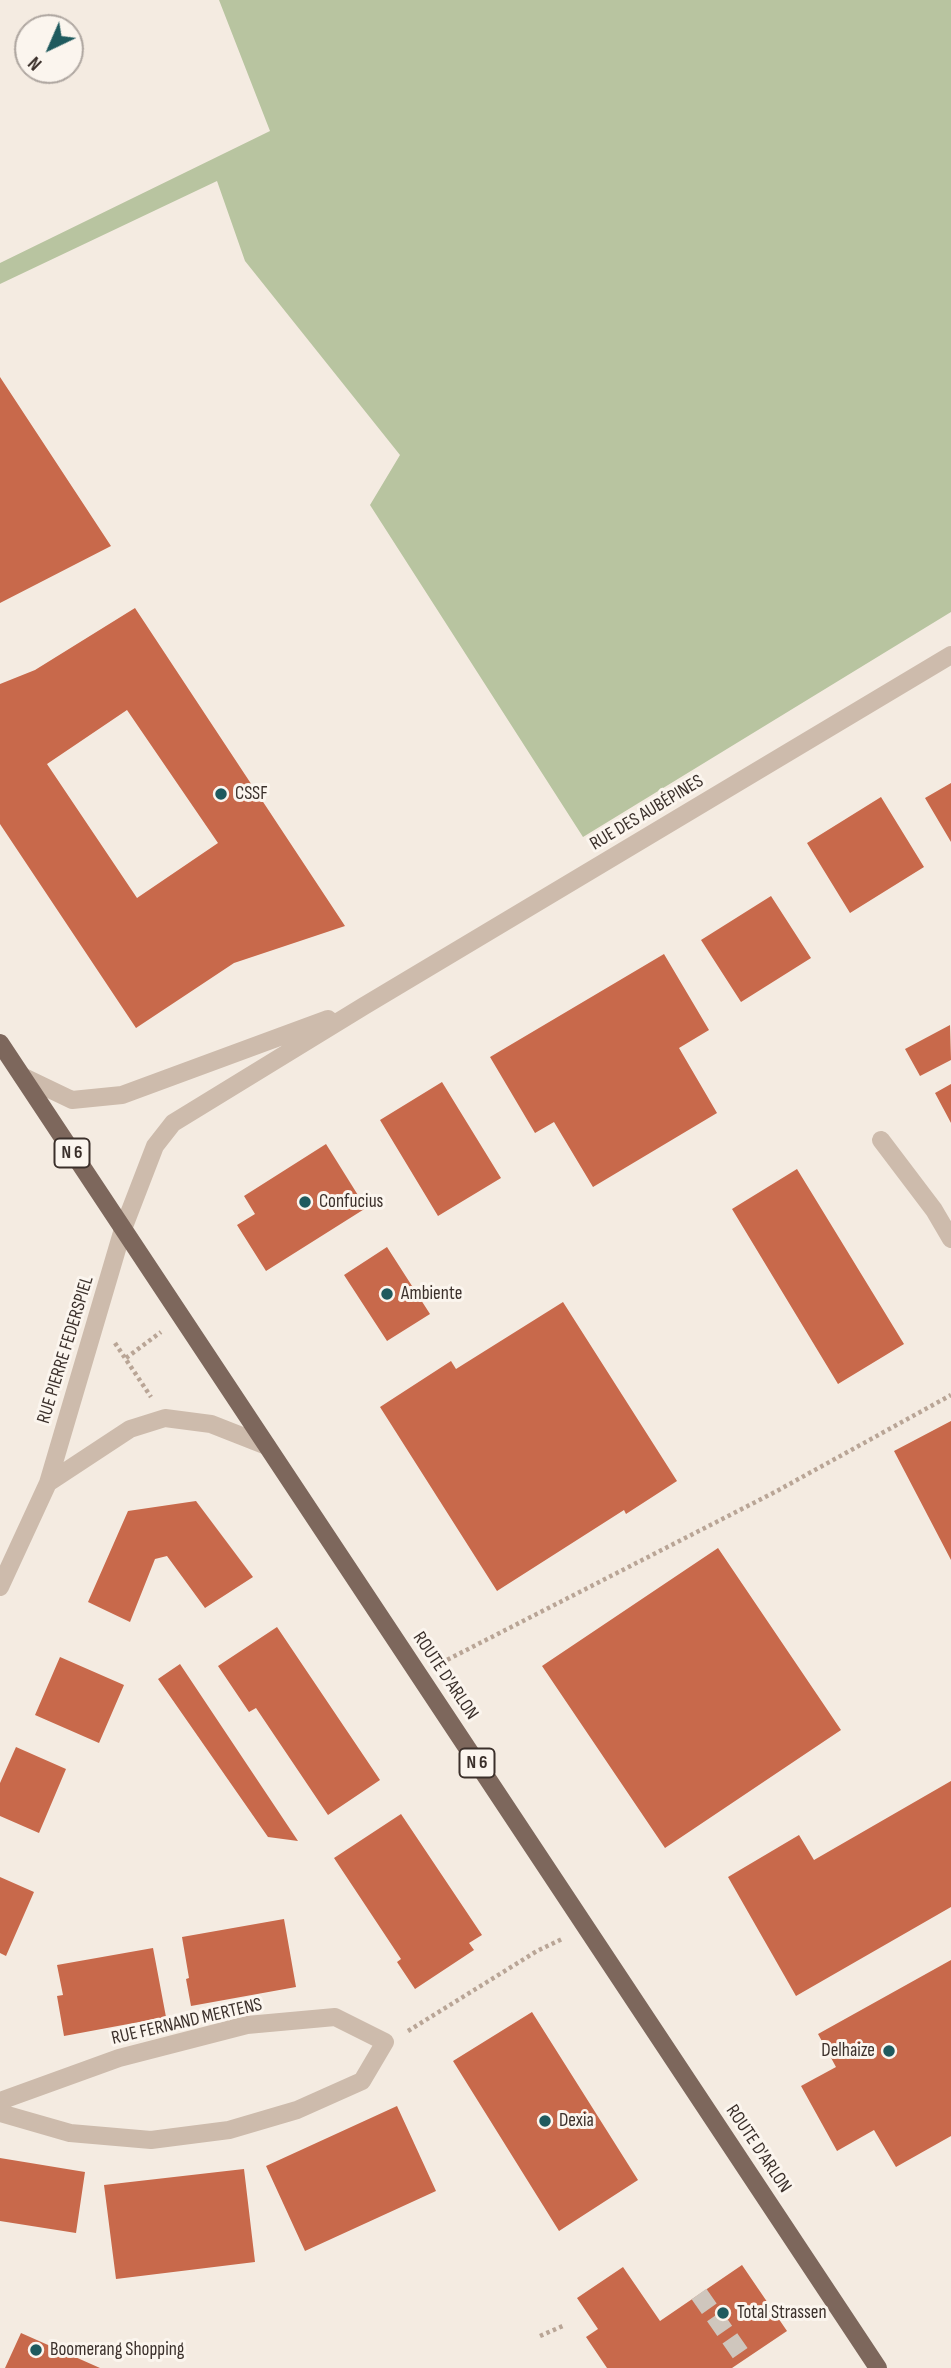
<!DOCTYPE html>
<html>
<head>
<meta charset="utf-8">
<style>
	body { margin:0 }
	#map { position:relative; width:951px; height:2368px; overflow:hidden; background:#f4ebe1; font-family:"Sofia Sans Condensed",sans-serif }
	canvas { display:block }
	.north { position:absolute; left:14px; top:14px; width:70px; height:70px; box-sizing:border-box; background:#fbf5ee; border:2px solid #aea6a0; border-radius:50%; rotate:224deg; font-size:19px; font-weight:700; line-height:28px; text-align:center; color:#3b302b }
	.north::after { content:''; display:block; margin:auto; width:24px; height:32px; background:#1f5a5e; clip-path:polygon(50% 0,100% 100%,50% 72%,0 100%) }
</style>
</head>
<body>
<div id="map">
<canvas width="951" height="2368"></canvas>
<div class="north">N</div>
</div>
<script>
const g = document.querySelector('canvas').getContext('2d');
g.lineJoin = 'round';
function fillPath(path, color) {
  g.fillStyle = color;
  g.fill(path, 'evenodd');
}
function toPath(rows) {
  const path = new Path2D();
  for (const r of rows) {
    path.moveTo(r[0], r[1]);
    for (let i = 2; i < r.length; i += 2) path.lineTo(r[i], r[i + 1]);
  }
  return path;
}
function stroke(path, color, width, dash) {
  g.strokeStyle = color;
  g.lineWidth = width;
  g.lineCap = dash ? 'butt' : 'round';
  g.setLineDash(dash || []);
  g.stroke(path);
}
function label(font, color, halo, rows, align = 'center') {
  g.font = font + ' "Sofia Sans Condensed",sans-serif';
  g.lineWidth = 6;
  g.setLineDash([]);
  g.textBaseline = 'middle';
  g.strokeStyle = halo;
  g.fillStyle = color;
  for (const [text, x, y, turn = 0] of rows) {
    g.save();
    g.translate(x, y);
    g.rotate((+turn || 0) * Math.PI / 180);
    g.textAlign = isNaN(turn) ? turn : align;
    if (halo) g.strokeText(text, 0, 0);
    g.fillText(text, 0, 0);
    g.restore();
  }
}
fillPath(toPath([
	[219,0,951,0,951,612,583,837,370,505,400,455,245,261,217,181,0,284,0,263,270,131]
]), '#b8c4a0');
fillPath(toPath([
	[0,377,111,546,0,603],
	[135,608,345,926,234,963,136,1028,0,824,0,684,35,670],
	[127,710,218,843,137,898,47,764],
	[951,783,951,842,925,798],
	[881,797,924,867,850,913,807,843],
	[771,896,811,958,741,1002,701,940],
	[664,954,709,1030,679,1048,717,1113,593,1187,554,1122,535,1133,490,1057],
	[950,1025,951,1060,920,1076,905,1049],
	[442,1082,501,1178,438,1216,380,1120],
	[951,1084,951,1123,935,1093],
	[326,1144,366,1208,266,1271,237,1225,255,1214,244,1196],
	[797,1169,904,1344,838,1384,732,1209],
	[387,1247,430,1314,387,1341,344,1275],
	[563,1302,677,1481,626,1514,624,1510,497,1591,380,1407,451,1361,456,1369],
	[951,1421,951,1560,894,1451],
	[196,1501,253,1577,205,1608,167,1556,155,1559,130,1622,88,1602,128,1511],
	[718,1548,841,1730,665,1848,542,1666],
	[277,1627,380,1780,328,1815,256,1708,249,1712,218,1666],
	[60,1657,124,1685,99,1743,35,1715],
	[180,1664,298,1841,268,1837,158,1679],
	[16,1747,66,1769,39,1833,0,1816,0,1783],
	[951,1781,951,1907,796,1996,728,1877,799,1835,814,1860],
	[401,1814,482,1935,469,1943,474,1950,415,1989,397,1962,401,1959,334,1858],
	[0,1877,34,1892,6,1956,0,1953],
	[284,1919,296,1987,191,2006,186,1979,189,1978,182,1937],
	[153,1948,166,2017,64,2036,57,1996,63,1995,57,1965],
	[951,1960,951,2136,896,2167,874,2130,837,2151,801,2086,836,2067,818,2034],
	[532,2012,638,2180,559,2231,453,2061],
	[397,2106,436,2191,305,2251,266,2166],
	[0,2158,85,2172,76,2233,0,2221],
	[244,2169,255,2262,116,2279,104,2185],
	[742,2265,787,2331,732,2368,607,2368,586,2337,598,2329,577,2298,623,2267,660,2321],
	[21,2333,100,2368,5,2368]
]), '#c8694b');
stroke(toPath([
	[699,2294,745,2360]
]), '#cfc6bd', 18, [18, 9]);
stroke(toPath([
	[115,1343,151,1397],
	[126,1358,161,1332],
	[441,1663,775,1492,951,1395],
	[408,2031,537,1951,562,1939],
	[540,2336,565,2325]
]), '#b9a596', 4.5, [3.5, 3.5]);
stroke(toPath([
	[22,1076,72,1100,122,1095,328,1019],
	[881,1140,934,1210,951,1239],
	[48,1483,130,1429,165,1418,211,1424,267,1446],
	[0,1587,48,1483,123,1229,155,1146,173,1123,364,1006,951,655],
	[0,2101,119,2058,247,2025,335,2017,385,2042,362,2081,297,2110,229,2130,151,2140,70,2133,0,2113]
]), '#cdbbac', 18);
stroke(toPath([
	[0,1043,878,2368]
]), '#7d675c', 18);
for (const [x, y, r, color] of [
	[221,794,7,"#1f5a5e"],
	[305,1202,7,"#1f5a5e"],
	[387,1294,7,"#1f5a5e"],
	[889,2051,7,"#1f5a5e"],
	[545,2121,7,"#1f5a5e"],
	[723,2313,7,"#1f5a5e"],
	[36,2350,7,"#1f5a5e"]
]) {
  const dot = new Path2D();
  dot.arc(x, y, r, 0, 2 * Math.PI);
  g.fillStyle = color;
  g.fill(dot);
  stroke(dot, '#fbf5ee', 2.5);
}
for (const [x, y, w] of [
	[72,1153,35],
	[477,1763,35]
]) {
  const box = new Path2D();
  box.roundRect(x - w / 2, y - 14.5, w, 29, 5);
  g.fillStyle = '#fbf5ee';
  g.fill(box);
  stroke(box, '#3b302b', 2);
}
label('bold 18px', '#3b302b', null, [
	["N 6",72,1153],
	["N 6",477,1763]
]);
label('19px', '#3b302b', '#fbf5ee', [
	["CSSF",235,794],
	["Confucius",319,1202],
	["Ambiente",401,1294],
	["Delhaize",875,2051,"right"],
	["Dexia",559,2121],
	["Total Strassen",737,2313],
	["Boomerang Shopping",50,2350]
], 'left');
label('19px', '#3b302b', '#fbf5ee', [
	["RUE DES AUBÉPINES",647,813,-31],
	["RUE PIERRE FEDERSPIEL",66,1350,-73],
	["ROUTE D'ARLON",445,1676,56],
	["RUE FERNAND MERTENS",187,2022,-13],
	["ROUTE D'ARLON",758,2149,56]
]);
</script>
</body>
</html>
